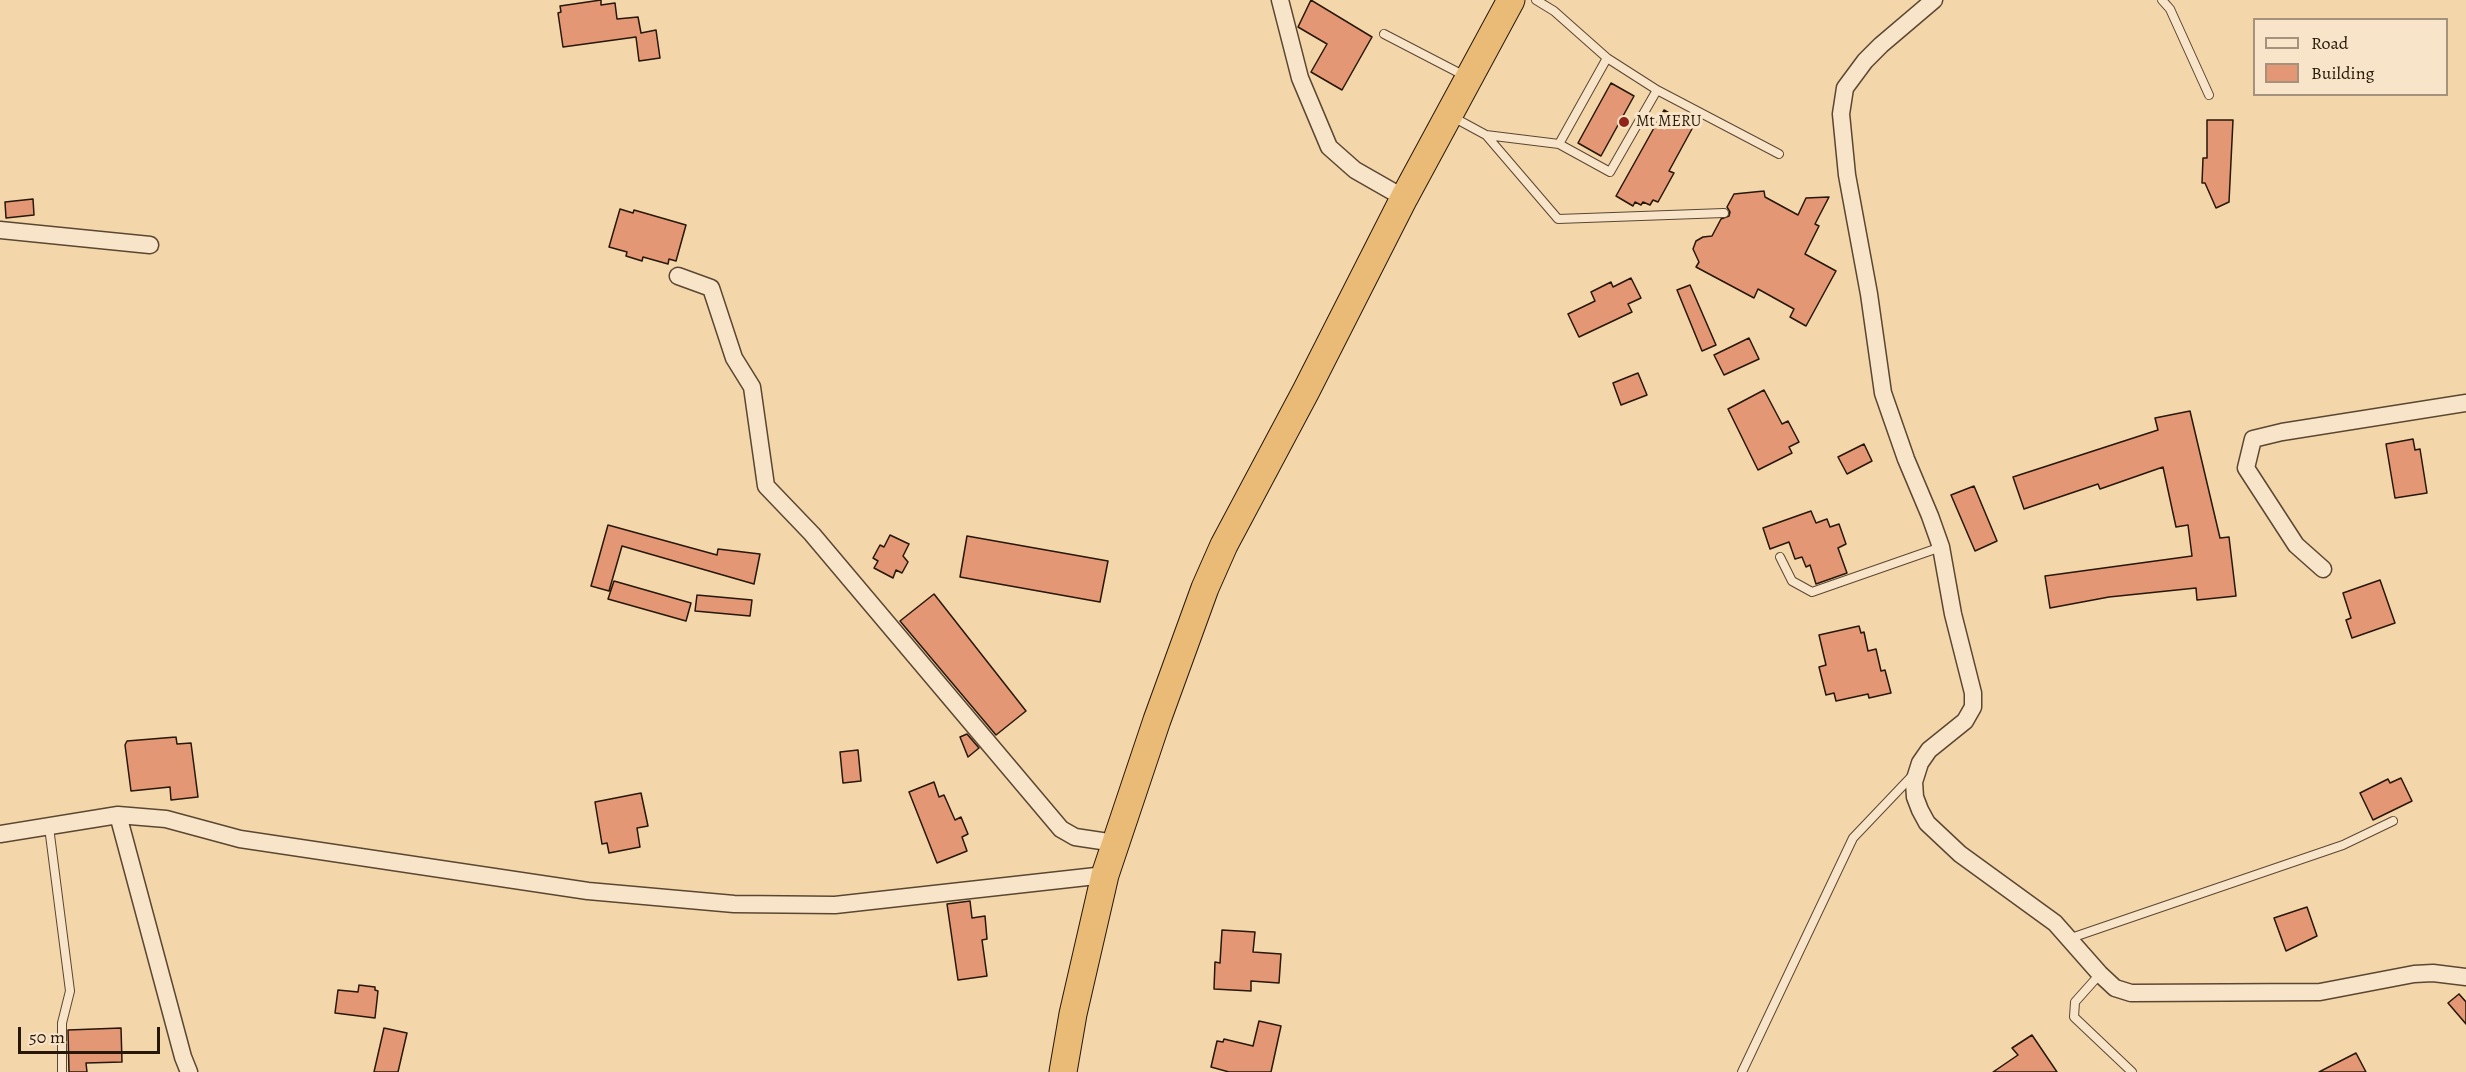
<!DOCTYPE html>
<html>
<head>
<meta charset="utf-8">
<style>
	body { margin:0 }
	#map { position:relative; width:2466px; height:1072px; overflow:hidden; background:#f4d6ab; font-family:Alegreya,serif }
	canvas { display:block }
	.legend { position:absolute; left:2253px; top:18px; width:195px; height:78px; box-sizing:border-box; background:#f8e4c8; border:2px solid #a4927c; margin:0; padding:8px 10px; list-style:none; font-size:18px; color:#261709 }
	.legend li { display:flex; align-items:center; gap:12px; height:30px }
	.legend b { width:30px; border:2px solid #a4927c }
	.scale { position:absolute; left:18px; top:1027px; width:142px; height:27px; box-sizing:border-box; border:3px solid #261709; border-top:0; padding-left:8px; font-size:18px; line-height:21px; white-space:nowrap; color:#261709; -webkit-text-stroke:4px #f8e4c8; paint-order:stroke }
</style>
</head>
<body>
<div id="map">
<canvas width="2466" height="1072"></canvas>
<ul class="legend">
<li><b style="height:8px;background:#f8e4c8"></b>Road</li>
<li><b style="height:16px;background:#e49775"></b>Building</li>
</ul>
<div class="scale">50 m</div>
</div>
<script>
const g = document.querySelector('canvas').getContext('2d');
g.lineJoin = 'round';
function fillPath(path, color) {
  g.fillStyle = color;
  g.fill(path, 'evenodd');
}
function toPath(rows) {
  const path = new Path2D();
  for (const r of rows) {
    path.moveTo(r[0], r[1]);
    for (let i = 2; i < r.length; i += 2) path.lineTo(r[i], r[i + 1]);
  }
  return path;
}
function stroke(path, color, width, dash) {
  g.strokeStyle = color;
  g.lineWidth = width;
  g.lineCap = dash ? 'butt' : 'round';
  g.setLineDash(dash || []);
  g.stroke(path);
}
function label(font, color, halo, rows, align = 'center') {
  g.font = font + ' Alegreya,serif';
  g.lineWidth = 6;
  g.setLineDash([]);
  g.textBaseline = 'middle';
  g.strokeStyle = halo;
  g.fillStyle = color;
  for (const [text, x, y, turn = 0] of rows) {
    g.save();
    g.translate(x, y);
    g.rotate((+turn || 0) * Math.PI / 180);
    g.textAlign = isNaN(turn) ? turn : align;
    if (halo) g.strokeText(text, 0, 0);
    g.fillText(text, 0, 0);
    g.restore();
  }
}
const building = toPath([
	[601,0,601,5,615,3,617,19,638,17,641,33,656,30,660,58,639,61,636,37,563,47,558,13,561,12,560,6,601,0],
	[1311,0,1372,37,1342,90,1311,72,1327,44,1298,27,1311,0],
	[1611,83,1634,96,1601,156,1578,143,1611,83],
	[1664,110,1693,127,1669,171,1674,173,1658,202,1653,200,1650,205,1643,202,1641,205,1635,202,1633,206,1616,196,1664,110],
	[2207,120,2233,120,2229,202,2216,208,2205,183,2202,183,2203,158,2207,158,2207,120],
	[1764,191,1765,197,1798,215,1806,198,1829,197,1815,224,1819,226,1805,254,1836,271,1806,326,1790,317,1794,309,1758,289,1754,298,1696,267,1699,262,1693,249,1696,241,1703,237,1712,236,1721,219,1729,216,1730,212,1727,207,1734,194,1764,191],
	[33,199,34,215,6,218,5,202,33,199],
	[620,209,633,213,634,210,686,225,676,261,669,259,668,264,643,257,642,261,626,256,627,252,609,247,620,209],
	[1631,278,1641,298,1628,304,1632,312,1579,337,1568,314,1595,301,1591,292,1611,282,1613,287,1631,278],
	[1690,285,1716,345,1702,351,1677,290,1690,285],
	[1749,338,1759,359,1724,375,1714,355,1749,338],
	[1638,373,1647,395,1621,405,1613,383,1638,373],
	[1764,390,1782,424,1788,421,1799,442,1789,447,1792,453,1758,470,1728,409,1764,390],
	[2190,411,2220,538,2229,537,2236,596,2197,600,2196,588,2109,597,2050,608,2045,576,2192,556,2188,525,2176,527,2163,467,2100,489,2098,484,2024,509,2013,477,2158,430,2155,418,2190,411],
	[2413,439,2415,450,2420,449,2427,493,2395,498,2386,444,2413,439],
	[1864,444,1872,461,1847,474,1838,457,1864,444],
	[1974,486,1997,541,1975,551,1951,495,1974,486],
	[1811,511,1816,523,1827,519,1830,527,1839,524,1846,544,1838,548,1847,573,1816,584,1810,565,1806,567,1802,557,1795,559,1789,542,1770,549,1763,528,1811,511],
	[608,525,717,555,718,549,760,554,754,584,622,546,609,591,591,586,608,525],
	[890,535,909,544,903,556,908,562,902,573,896,570,893,578,874,568,878,561,873,558,880,545,884,547,890,535],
	[967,536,1108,561,1100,602,960,577,967,536],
	[2380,580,2395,623,2352,638,2346,620,2351,618,2343,593,2380,580],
	[614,581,691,603,686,621,608,599,614,581],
	[934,594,1026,711,996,735,900,621,934,594],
	[697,595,752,600,750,616,695,611,697,595],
	[1859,626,1861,633,1864,632,1868,651,1876,649,1881,671,1885,670,1891,693,1869,698,1868,694,1836,701,1834,693,1826,695,1819,667,1826,665,1819,635,1859,626],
	[967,734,979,748,968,757,960,737,967,734],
	[176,737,177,744,191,743,198,797,171,800,170,787,131,791,125,745,127,741,176,737],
	[858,750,861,781,843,783,840,752,858,750],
	[2401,778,2412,801,2373,820,2360,793,2388,779,2390,783,2401,778],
	[934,782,939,797,944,795,955,820,961,817,968,834,962,837,967,851,937,863,909,792,934,782],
	[641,793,648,826,637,828,640,847,609,853,607,843,602,844,595,802,641,793],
	[970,901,972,918,985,916,987,939,982,940,987,976,958,980,947,904,970,901],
	[2307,907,2317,936,2286,951,2274,918,2307,907],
	[1222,930,1255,932,1253,952,1281,954,1279,983,1251,981,1251,991,1214,989,1215,962,1220,963,1222,930],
	[359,985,375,987,375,990,378,991,375,1018,335,1013,338,990,358,992,359,985],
	[2459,994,2466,1002,2466,1024,2448,1003,2459,994],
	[1259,1021,1281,1026,1271,1072,1229,1072,1211,1067,1217,1041,1223,1042,1224,1039,1253,1046,1259,1021],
	[121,1028,122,1062,86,1063,87,1072,69,1072,68,1030,121,1028],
	[384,1028,407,1033,398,1072,374,1072,384,1028],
	[2032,1035,2057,1072,1993,1072,2018,1055,2012,1048,2032,1035],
	[2356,1053,2366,1072,2319,1072,2356,1053]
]);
fillPath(building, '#e49775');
stroke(building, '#261709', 1.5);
const service = toPath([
	[2162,0,2170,9,2209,95],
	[1384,34,1465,76],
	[1657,90,1779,154],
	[1451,116,1486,135,1559,144,1607,58,1554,11,1536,0],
	[1486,135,1558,219,1724,213],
	[1559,144,1610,172,1657,90,1607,58],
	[1780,557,1792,581,1812,592,1941,547],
	[49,827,70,991,62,1023,62,1072],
	[2071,938,2343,845,2393,821],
	[2100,974,2075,1002,2074,1017,2132,1072],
	[1742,1072,1853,838,1912,776]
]);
const minor = toPath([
	[1280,0,1300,78,1329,147,1355,170,1404,198],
	[1934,0,1881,45,1865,61,1845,88,1841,114,1847,175,1869,294,1883,393,1906,459,1930,516,1941,547,1953,614,1973,693,1973,707,1965,721,1929,750,1920,763,1914,782,1915,797,1920,810,1927,823,1960,854,2055,923,2100,974,2115,988,2131,993,2320,992,2414,974,2433,973,2466,977],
	[0,230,150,245],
	[678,276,711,288,734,358,752,387,766,486,812,534,1061,829,1075,837,1115,843],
	[2323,569,2296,545,2246,468,2253,439,2282,432,2466,403],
	[118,815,183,1057,189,1072],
	[0,834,118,815,166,819,240,839,588,891,734,904,835,905,1105,875]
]);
const trunk = toPath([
	[1063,1072,1073,1014,1105,875,1157,720,1205,588,1224,545,1306,391,1404,198,1511,0]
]);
stroke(service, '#5a4732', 10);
stroke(minor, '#5a4732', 19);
stroke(trunk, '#261709', 29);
stroke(service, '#f8e4c8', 8);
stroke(minor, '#f8e4c8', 16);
stroke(trunk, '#eabb76', 27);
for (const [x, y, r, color] of [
	[1624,122,6,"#8f2418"]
]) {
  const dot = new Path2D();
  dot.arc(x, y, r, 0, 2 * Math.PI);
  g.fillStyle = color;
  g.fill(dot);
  stroke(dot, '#f8e4c8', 2);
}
label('16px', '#261709', '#f8e4c8', [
	["Mt MERU",1636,122]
], 'left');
</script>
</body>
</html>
